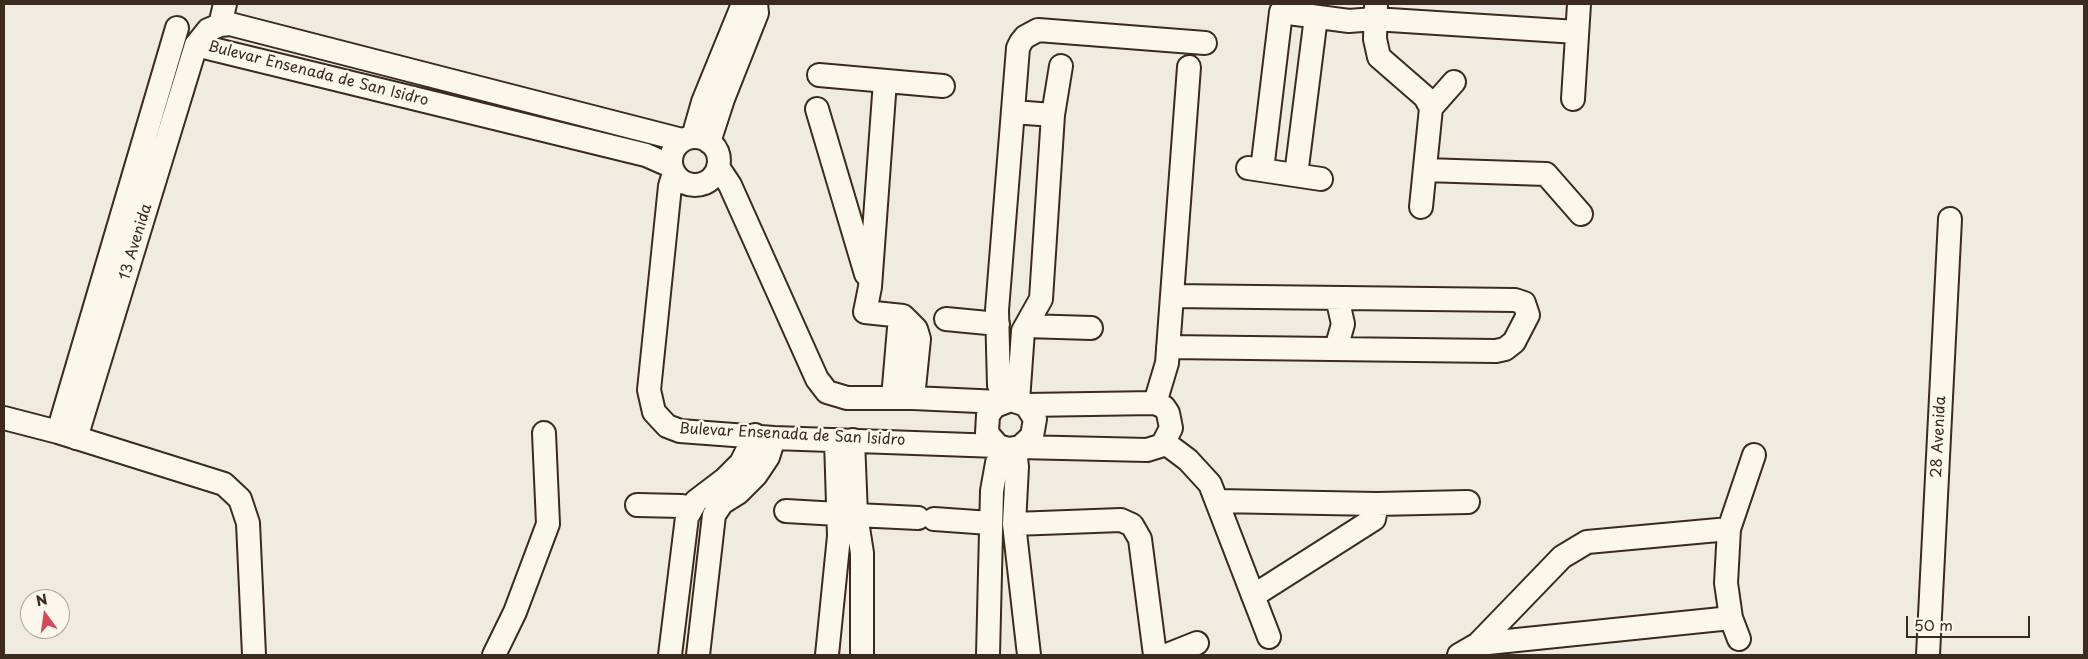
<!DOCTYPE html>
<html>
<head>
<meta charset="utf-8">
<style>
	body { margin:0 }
	#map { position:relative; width:2088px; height:659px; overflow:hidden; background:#f0ebe0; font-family:"Playpen Sans",sans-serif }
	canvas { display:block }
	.frame { position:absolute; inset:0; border:5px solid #3b2a1e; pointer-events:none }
	.north { position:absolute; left:20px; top:589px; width:50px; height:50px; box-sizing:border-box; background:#fbf7ec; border:1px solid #aea59a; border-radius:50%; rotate:346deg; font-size:14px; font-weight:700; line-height:20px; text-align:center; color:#3b2a1e }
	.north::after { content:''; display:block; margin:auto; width:18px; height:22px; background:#d1495b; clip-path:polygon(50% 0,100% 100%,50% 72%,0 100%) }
	.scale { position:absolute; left:1906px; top:616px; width:124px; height:22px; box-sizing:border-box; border:2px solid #3b2a1e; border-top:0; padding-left:6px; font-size:15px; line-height:18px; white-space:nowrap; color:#3b2a1e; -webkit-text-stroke:4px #fbf7ec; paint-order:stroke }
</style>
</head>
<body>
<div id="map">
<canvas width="2088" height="659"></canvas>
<div class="frame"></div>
<div class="north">N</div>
<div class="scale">50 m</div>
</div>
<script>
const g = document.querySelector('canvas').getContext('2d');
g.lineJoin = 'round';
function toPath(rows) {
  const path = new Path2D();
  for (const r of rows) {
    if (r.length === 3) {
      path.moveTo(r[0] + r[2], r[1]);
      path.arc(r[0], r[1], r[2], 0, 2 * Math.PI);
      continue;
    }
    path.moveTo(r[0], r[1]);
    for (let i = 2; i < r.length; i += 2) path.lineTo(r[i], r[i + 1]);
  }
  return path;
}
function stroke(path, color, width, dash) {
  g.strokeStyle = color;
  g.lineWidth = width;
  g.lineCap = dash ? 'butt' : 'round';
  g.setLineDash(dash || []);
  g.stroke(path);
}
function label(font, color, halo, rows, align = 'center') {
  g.font = font + ' "Playpen Sans",sans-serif';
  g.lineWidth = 5;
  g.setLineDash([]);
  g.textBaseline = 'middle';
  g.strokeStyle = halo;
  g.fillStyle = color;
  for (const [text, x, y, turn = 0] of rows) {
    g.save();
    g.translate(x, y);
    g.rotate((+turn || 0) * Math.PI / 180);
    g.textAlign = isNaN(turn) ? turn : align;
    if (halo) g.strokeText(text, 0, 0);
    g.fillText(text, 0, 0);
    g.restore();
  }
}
const minor = toPath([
	[1376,5,1375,39,1379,57,1425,97,1431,108,1421,207],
	[220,25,225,4],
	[196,45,646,155,671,166],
	[819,75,943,86],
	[885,81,870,287,865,312,903,316,916,329,919,339,913,398],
	[1573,99,1579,4],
	[1431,108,1454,82],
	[817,109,866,274],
	[1013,112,1053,115],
	[693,137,703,102,741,9,749,4],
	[695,161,24],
	[709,142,723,99,757,13,756,4],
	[718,167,730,185,817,379,827,392,847,398,913,398,1000,402],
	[1248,168,1321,179],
	[1262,170,1281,12,1349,21,1374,19,1577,32],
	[1425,170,1546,174,1581,214],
	[674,173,670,186,649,390,654,412,667,426,680,431,774,438,998,446,1009,449,1020,447,1147,450,1160,446,1164,442,1171,428,1168,413,1164,407,1155,403,1026,405],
	[1296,175,1316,17],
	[1335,299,1339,306,1343,324,1336,349],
	[946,319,998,324],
	[1026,326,1091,328],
	[1168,347,1496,351,1505,349,1514,342,1528,315,1524,303,1515,300,1172,296],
	[893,398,900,316],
	[1005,401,999,385,997,310,1018,48,1021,42,1025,37,1038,30,1205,43],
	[1018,401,1023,331,1041,299,1053,115,1061,66],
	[1155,403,1167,363,1189,67],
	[4,418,58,432,224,484,240,499,248,523,254,655],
	[58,432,177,28],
	[76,438,196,45,208,30,220,25,230,24,682,140],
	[853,440,856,515,862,553,862,655],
	[1164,442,1188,460,1210,484,1269,637],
	[998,446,987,433,988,415,995,406,1011,400,1026,405,1035,419,1032,436,1020,447],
	[1015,449,1017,467,1014,524,1029,655],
	[1217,501,1377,504,1468,502],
	[637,505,682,506,691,509],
	[786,511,838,514],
	[856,515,918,518],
	[934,519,990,523],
	[1014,524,1121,520,1132,525,1140,539,1155,655],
	[1253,596,1374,519,1377,504],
	[1739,639,1731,618,1726,583,1729,529,1754,455],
	[1478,644,1562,557,1587,542,1729,529],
	[494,655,515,612,548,524,544,433],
	[670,655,687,517,696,501,725,479,741,463,755,435],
	[698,655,714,515,722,503,738,493,756,475,768,457,774,438],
	[827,655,839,536,836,440],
	[988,655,992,491,997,463,1003,448],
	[1167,655,1197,643],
	[1459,655,1478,644,1731,618],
	[1928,655,1950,219]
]);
stroke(minor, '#3b2a1e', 26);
stroke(minor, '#fbf7ec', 22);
label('15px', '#3b2a1e', '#fbf7ec', [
	["Bulevar Ensenada de San Isidro",318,74,14],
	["13 Avenida",136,242,-73],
	["Bulevar Ensenada de San Isidro",792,435,3],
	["28 Avenida",1939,437,-87]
]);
</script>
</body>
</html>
